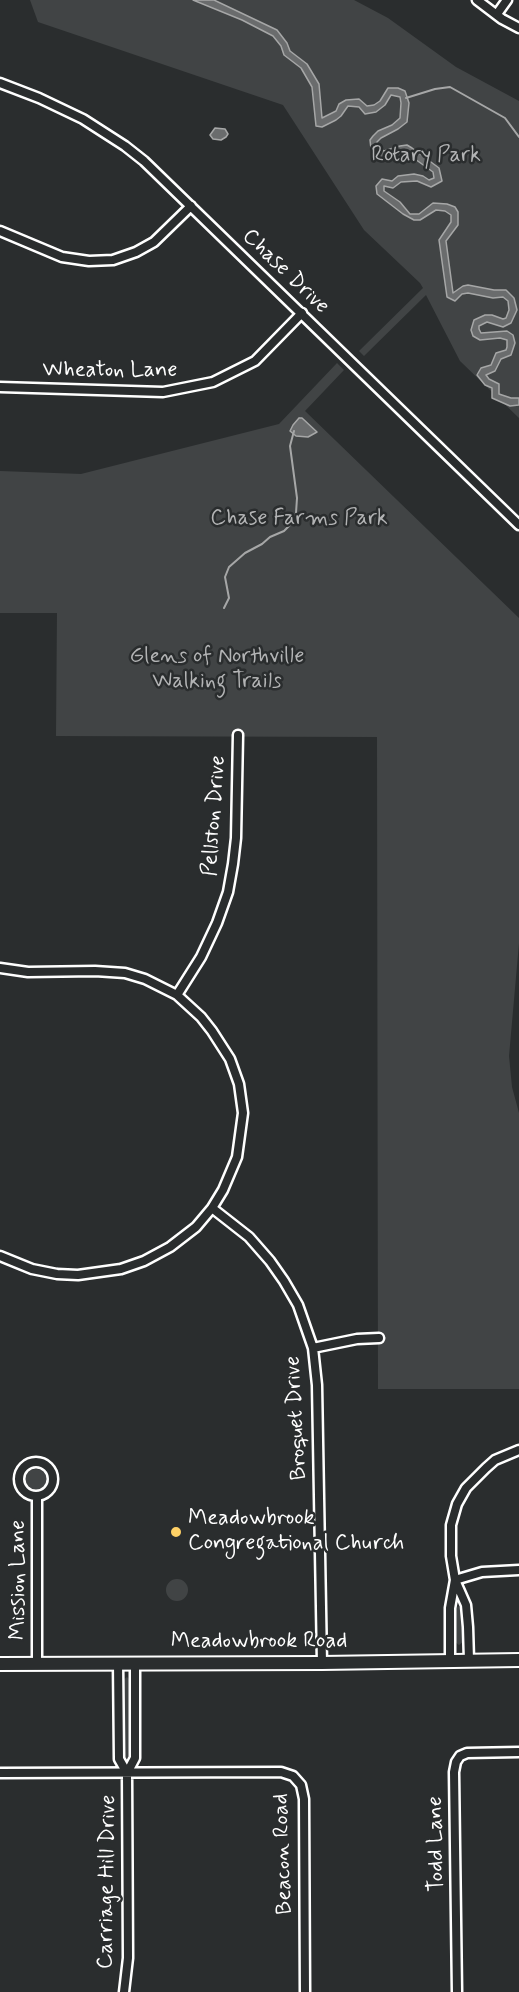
<!DOCTYPE html>
<html>
<head>
<meta charset="utf-8">
<style>
	body { margin:0 }
	canvas { display:block; background:#2a2d2e }
</style>
</head>
<body>
<canvas width="519" height="1992"></canvas>
<script>
const g = document.querySelector('canvas').getContext('2d');
g.lineJoin = 'round';
function fillPath(path, color) {
  g.fillStyle = color;
  g.fill(path, 'evenodd');
}
function toPath(rows) {
  const path = new Path2D();
  for (const r of rows) {
    if (r.length === 3) {
      path.moveTo(r[0] + r[2], r[1]);
      path.arc(r[0], r[1], r[2], 0, 2 * Math.PI);
      continue;
    }
    path.moveTo(r[0], r[1]);
    for (let i = 2; i < r.length; i += 2) path.lineTo(r[i], r[i + 1]);
  }
  return path;
}
function stroke(path, color, width, dash) {
  g.strokeStyle = color;
  g.lineWidth = width;
  g.lineCap = dash ? 'butt' : 'round';
  g.setLineDash(dash || []);
  g.stroke(path);
}
function label(font, color, halo, rows, align = 'center') {
  g.font = font + ' Mynerve,sans-serif';
  g.lineWidth = 5;
  g.setLineDash([]);
  g.textBaseline = 'middle';
  g.strokeStyle = halo;
  g.fillStyle = color;
  for (const [text, x, y, turn = 0] of rows) {
    g.save();
    g.translate(x, y);
    g.rotate((+turn || 0) * Math.PI / 180);
    g.textAlign = isNaN(turn) ? turn : align;
    if (halo) g.strokeText(text, 0, 0);
    g.fillText(text, 0, 0);
    g.restore();
  }
}
fillPath(toPath([
	[30,0,354,0,388,18,456,67,519,101,519,418,460,361,426,295,364,356,359,351,423,288,420,283,364,230,283,105,38,22],
	[337,363,344,370,305,411,519,618,519,943,509,1056,512,1087,519,1113,519,1389,378,1389,377,737,56,736,57,613,0,613,0,471,81,474,279,424],
	[36,1480,11],
	[177,1590,11],
	[458,1606,461,1609,463,1635,463,1642,459,1645,455,1642,455,1610],
	[127,1677,131,1681,132,1755,127,1759,122,1755,122,1681]
]), '#414445');
const water = toPath([
	[193,0,214,0,277,30,287,43,290,51,307,64,319,84,322,118,336,111,339,104,346,100,359,99,367,106,374,105,380,101,388,88,398,88,405,91,409,103,407,122,398,129,381,138,377,142,378,148,384,151,400,146,407,145,412,148,439,168,442,181,431,187,417,181,401,182,393,188,384,186,384,191,400,202,410,214,419,214,433,203,447,204,455,207,458,212,458,225,446,241,453,293,463,286,468,285,494,290,506,290,514,298,517,310,511,323,503,327,487,322,479,326,479,329,481,333,507,331,513,335,515,343,511,355,501,359,495,371,486,375,489,379,499,384,499,394,511,398,519,398,519,405,510,406,492,398,492,388,485,385,477,375,481,368,491,365,496,353,506,350,507,347,507,340,500,338,480,340,473,336,471,330,474,320,485,315,492,315,503,319,506,318,509,310,508,301,503,297,493,298,468,293,462,294,455,301,447,297,439,240,451,222,451,215,445,211,436,210,420,220,414,220,403,214,377,194,376,186,382,179,392,181,398,176,414,174,423,176,429,180,434,178,433,172,408,154,401,153,382,159,373,153,371,149,370,140,373,136,378,131,392,125,400,118,401,103,400,97,391,95,385,105,376,112,365,114,359,107,348,106,341,116,336,120,322,127,316,126,312,87,301,68,284,55,281,46,273,36,242,20,193,0],
	[215,128,225,129,228,134,226,137,221,140,213,139,210,135,215,128],
	[299,418,302,418,317,432,308,437,296,436,290,431,293,425,299,418]
]);
fillPath(water, '#6a6c6d');
stroke(water, '#a6a7a7', 1.5);
stroke(toPath([
	[406,98,435,89,450,87,505,118,519,137],
	[224,608,229,598,225,577,229,567,245,553,262,544,270,537,284,531,294,521,296,513,297,498,290,446,294,431]
]), '#a6a7a7', 2);
const street = toPath([
	[477,0,502,19,519,28],
	[497,14,507,0],
	[0,83,39,98,83,119,125,146,144,161,519,525],
	[0,231,62,257,89,261,113,260,136,252,154,242,191,206],
	[0,387,163,392,213,382,255,361,302,313],
	[0,968,28,972,95,971,125,973,145,979,177,995,201,1017,212,1031,230,1059,239,1084,243,1113,237,1157,223,1190,212,1208,196,1227,170,1247,144,1261,121,1269,78,1275,57,1274,32,1269,0,1256],
	[177,995,201,957,217,923,228,892,233,864,236,838,238,735],
	[212,1208,249,1237,270,1261,284,1281,298,1305,313,1348,317,1385,322,1663],
	[313,1348,357,1339,379,1338],
	[36,1479,17],
	[455,1580,482,1572,519,1570],
	[469,1660,468,1627,466,1605,455,1580,451,1556,451,1525,457,1504,466,1488,486,1468,495,1460,519,1450],
	[450,1661,450,1608,455,1580],
	[118,1663,119,1759,127,1773],
	[37,1664,37,1496],
	[0,1773,281,1772,293,1776,301,1785,304,1799,305,1992],
	[124,1992,128,1958,127,1773,135,1758,135,1663],
	[457,1992,454,1772,456,1762,460,1756,467,1753,519,1752]
]);
const secondary = toPath([
	[0,1664,322,1663,519,1660]
]);
stroke(street, '#fff', 13);
stroke(secondary, '#fff', 16);
stroke(street, '#2a2d2e', 8);
stroke(secondary, '#2a2d2e', 12);
for (const [x, y, r, color] of [
	[176,1532,6,"#ffd166"]
]) {
  const dot = new Path2D();
  dot.arc(x, y, r, 0, 2 * Math.PI);
  g.fillStyle = color;
  g.fill(dot);
  stroke(dot, '#2a2d2e', 2);
}
label('22px', '#b3b4b5', '#2a2d2e', [
	["Rotary Park",426,156],
	["Chase Farms Park",299,519],
	["Glens of Northville",217,657],
	["Walking Trails",217,682]
]);
label('22px', '#fff', '#2a2d2e', [
	["Chase Drive",285,272,44],
	["Wheaton Lane",110,371],
	["Pellston Drive",215,816,-86],
	["Broquet Drive",297,1418,-93],
	["Mission Lane",19,1580,-90],
	["Meadowbrook Road",259,1642],
	["Todd Lane",437,1844,-91],
	["Beacon Road",284,1854,-92],
	["Carriage Hill Drive",108,1882,-89]
]);
label('22px', '#fff', '#2a2d2e', [
	["Meadowbrook",188,1519],
	["Congregational Church",188,1544]
], 'left');
</script>
</body>
</html>
